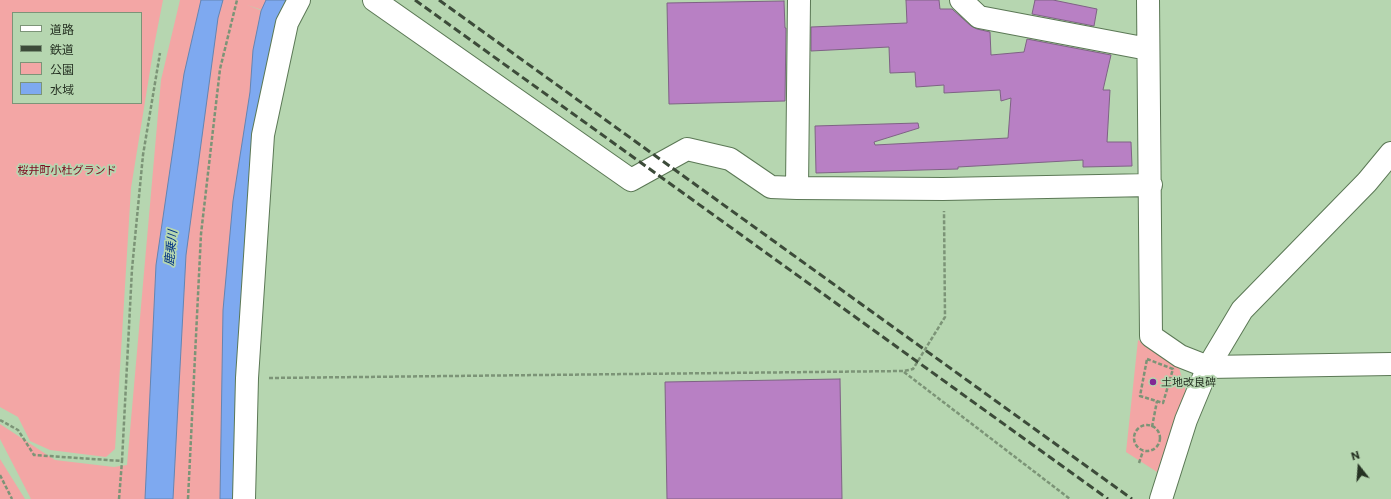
<!DOCTYPE html>
<html>
<head>
<meta charset="utf-8">
<style>
	body { margin:0 }
	#map { position:relative; width:1391px; height:499px; overflow:hidden; background:#b6d6b0; font-family:Commissioner,"Noto Sans JP",sans-serif }
	canvas { display:block }
	.legend { position:absolute; left:12px; top:12px; width:130px; height:92px; box-sizing:border-box; background:#b6d6b0; border:1px solid #7c9478; margin:0; padding:5px 7px; list-style:none; font-size:12px; color:#263223 }
	.legend li { display:flex; align-items:center; gap:8px; height:20px }
	.legend b { width:20px; border:1px solid #7c9478 }
	.north { position:absolute; left:1339px; top:447px; width:40px; height:40px; -webkit-text-stroke:3px #b6d6b0; paint-order:stroke; rotate:343deg; font-size:11px; font-weight:700; line-height:16px; text-align:center; color:#263223 }
	.north::after { content:''; display:block; margin:auto; width:14px; height:18px; background:#263223; clip-path:polygon(50% 0,100% 100%,50% 72%,0 100%) }
</style>
</head>
<body>
<div id="map">
<canvas width="1391" height="499"></canvas>
<ul class="legend">
<li><b style="height:5px;background:#fff"></b>道路</li>
<li><b style="height:5px;background:#3c4b39"></b>鉄道</li>
<li><b style="height:11px;background:#f3a6a5"></b>公園</li>
<li><b style="height:11px;background:#7ea9f0"></b>水域</li>
</ul>
<div class="north">N</div>
</div>
<script>
const g = document.querySelector('canvas').getContext('2d');
g.lineJoin = 'round';
function fillPath(path, color) {
  g.fillStyle = color;
  g.fill(path, 'evenodd');
}
function toPath(rows) {
  const path = new Path2D();
  for (const r of rows) {
    if (r.length === 3) {
      path.moveTo(r[0] + r[2], r[1]);
      path.arc(r[0], r[1], r[2], 0, 2 * Math.PI);
      continue;
    }
    path.moveTo(r[0], r[1]);
    for (let i = 2; i < r.length; i += 2) path.lineTo(r[i], r[i + 1]);
  }
  return path;
}
function stroke(path, color, width, dash) {
  g.strokeStyle = color;
  g.lineWidth = width;
  g.lineCap = dash ? 'butt' : 'round';
  g.setLineDash(dash || []);
  g.stroke(path);
}
function label(font, color, halo, rows, align = 'center') {
  g.font = font + ' Commissioner,"Noto Sans JP",sans-serif';
  g.lineWidth = 3.5;
  g.setLineDash([]);
  g.textBaseline = 'middle';
  g.strokeStyle = halo;
  g.fillStyle = color;
  for (const [text, x, y, turn = 0] of rows) {
    g.save();
    g.translate(x, y);
    g.rotate((+turn || 0) * Math.PI / 180);
    g.textAlign = isNaN(turn) ? turn : align;
    if (halo) g.strokeText(text, 0, 0);
    g.fillText(text, 0, 0);
    g.restore();
  }
}
fillPath(toPath([
	[0,0,163,0,154,46,131,188,115,449,106,457,50,450,30,441,18,417,0,407],
	[13,13,141,13,141,103,13,103],
	[180,0,296,0,287,18,247,5,286,20,268,106,242,499,31,499,0,439,0,424,55,460,114,467,127,465,161,80],
	[1138,340,1178,364,1186,392,1157,472,1126,452],
	[0,459,25,499,0,499]
]), '#f3a6a5');
const water = toPath([
	[201,0,223,0,218,18,186,255,173,499,145,499,156,265,184,74,201,0],
	[266,0,291,0,282,15,240,499,220,499,223,310,233,201,250,92,253,50,261,11,266,0]
]);
fillPath(water, '#7ea9f0');
stroke(water, '#6485b2', 1);
const building = toPath([
	[906,0,939,0,940,9,952,9,971,26,977,29,990,32,991,55,1024,52,1027,39,1111,55,1103,90,1110,90,1107,142,1131,142,1132,166,1083,167,1083,160,958,167,958,169,816,173,815,126,918,123,919,128,874,142,875,145,1008,138,1011,98,1001,101,1000,90,944,93,944,85,916,87,915,72,890,73,889,47,811,51,811,27,907,23,906,0],
	[1035,0,1053,0,1097,9,1094,26,1032,14,1035,0],
	[784,1,785,28,786,28,785,101,669,104,667,3,784,1],
	[840,379,842,499,667,499,665,382,840,379]
]);
fillPath(building, '#b880c4');
stroke(building, '#7e6284', 1);
const minor = toPath([
	[374,0,631,180,687,149,730,159,771,187,797,188],
	[799,0,797,188,943,189,1151,185],
	[961,0,979,17,1148,49],
	[1148,0,1151,336,1180,356,1208,367,1391,364],
	[244,499,247,378,263,135,287,23,299,0]
]);
const tertiary = toPath([
	[1161,499,1186,420,1208,367,1242,310,1367,182,1391,153]
]);
stroke(minor, '#5b7855', 24);
stroke(tertiary, '#5b7855', 24);
stroke(toPath([
	[1147,359,1173,369,1163,403,1140,396,1147,359],
	[904,372,1070,499],
	[269,378,904,371,913,369,945,317,944,211],
	[0,420,18,430,34,455,122,461,132,269,143,155,160,53],
	[1147,438,13],
	[1152,427,1157,401],
	[1139,463,1143,451],
	[0,475,12,499],
	[119,499,122,461],
	[188,499,201,234,220,69,237,0]
]), '#7c9477', 2.5, [4, 2]);
stroke(minor, '#fff', 22);
stroke(tertiary, '#fff', 22);
stroke(toPath([
	[415,0,1108,499],
	[439,0,1132,499]
]), '#3c4b39', 3, [8, 4]);
for (const [x, y, r, color] of [
	[1153,382,4,"#822895"]
]) {
  const dot = new Path2D();
  dot.arc(x, y, r, 0, 2 * Math.PI);
  g.fillStyle = color;
  g.fill(dot);
  stroke(dot, '#b6d6b0', 1.5);
}
label('11px', '#7c091e', '#b6d6b0', [
	["桜井町小杜グランド",67,170]
]);
label('11px', '#263223', '#b6d6b0', [
	["土地改良碑",1161,382]
], 'left');
label('italic 12px', '#003283', '#b6d6b0', [
	["鹿乗川",171,248,-84]
]);
</script>
</body>
</html>
